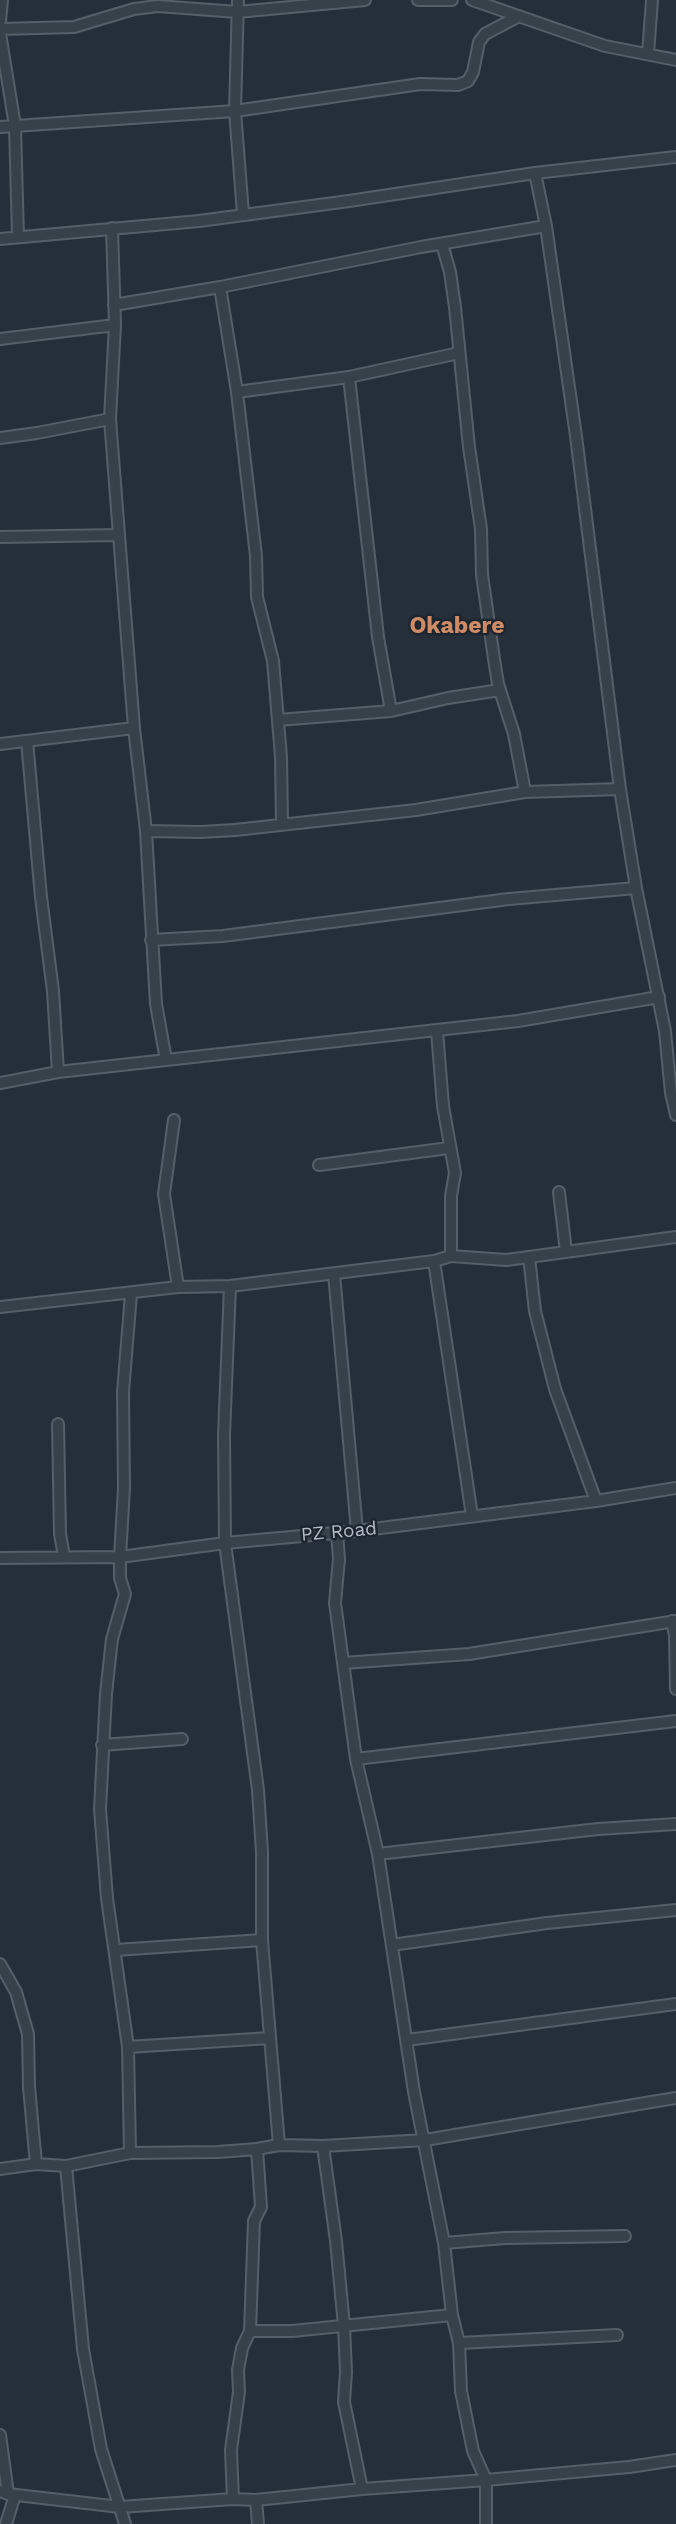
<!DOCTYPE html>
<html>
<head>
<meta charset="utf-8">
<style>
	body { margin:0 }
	canvas { display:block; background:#242f3a }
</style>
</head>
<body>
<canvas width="676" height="2524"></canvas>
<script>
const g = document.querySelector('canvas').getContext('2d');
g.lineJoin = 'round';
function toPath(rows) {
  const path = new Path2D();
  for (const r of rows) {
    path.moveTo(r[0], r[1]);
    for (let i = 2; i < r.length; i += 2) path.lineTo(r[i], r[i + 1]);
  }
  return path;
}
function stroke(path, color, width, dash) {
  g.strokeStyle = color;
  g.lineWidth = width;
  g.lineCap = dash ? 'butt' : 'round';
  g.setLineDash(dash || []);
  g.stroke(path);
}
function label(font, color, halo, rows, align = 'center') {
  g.font = font + ' "Work Sans",sans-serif';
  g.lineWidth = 5;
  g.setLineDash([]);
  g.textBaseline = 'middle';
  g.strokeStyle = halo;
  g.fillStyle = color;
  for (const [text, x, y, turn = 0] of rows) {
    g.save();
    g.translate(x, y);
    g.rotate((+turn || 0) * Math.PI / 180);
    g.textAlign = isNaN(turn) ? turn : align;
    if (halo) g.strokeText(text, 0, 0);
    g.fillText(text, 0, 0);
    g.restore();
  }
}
const minor = toPath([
	[238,0,235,111,243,214],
	[418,0,452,0],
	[472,0,605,46,676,60],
	[0,21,2,0],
	[0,29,74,27,134,9,158,6,237,12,365,0],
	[0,33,15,126,18,237],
	[648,54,652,0],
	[0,127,235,111,420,84,458,85,468,81,473,72,479,42,485,34,519,16],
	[535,173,546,226,576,436,620,789,636,888,665,1031,671,1093,676,1115],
	[112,228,115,325,110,419,134,728,146,831,156,1004,166,1060],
	[0,239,199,221,349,201,535,173,676,157],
	[442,244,450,272,455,307,469,447,481,529,482,575,494,659,498,684,514,734,525,792],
	[220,287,237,392,256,556,257,597,273,661,281,757,282,824],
	[114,305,220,287,421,247,546,226],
	[0,339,115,325],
	[349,377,378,637,391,711],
	[237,392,349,377,459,353],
	[0,438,37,433,110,419],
	[0,537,119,535],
	[278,720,391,711,448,698,500,690],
	[27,741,41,897,53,991,58,1072],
	[0,744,134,728],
	[146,831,201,832,235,830,416,810,525,792,620,789],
	[151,940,223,936,509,899,636,888],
	[437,1031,443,1106,455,1173,451,1196,451,1256],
	[0,1083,58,1072,518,1021,659,997],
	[174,1120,164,1194,178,1287],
	[319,1165,449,1148],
	[559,1192,566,1252],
	[529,1257,535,1311,555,1389,596,1501],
	[434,1261,472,1516],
	[334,1274,357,1531],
	[230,1286,224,1435,225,1543,258,1790,262,1852,262,1940,279,2145],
	[0,1307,178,1287,230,1286,434,1261,451,1256,506,1260,529,1257,676,1237],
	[58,1424,60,1534,64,1556],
	[337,1532,339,1559,335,1603,356,1759,378,1854,414,2092,444,2243,452,2315,459,2343,461,2391,473,2451,486,2480,486,2524],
	[0,1558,120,1557,225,1543,357,1531,596,1501,676,1488],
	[672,1621,675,1635,676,1689],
	[343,1663,469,1654,676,1621],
	[102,1745,182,1739],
	[356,1759,676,1721],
	[378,1854,598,1829,676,1824],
	[392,1945,547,1923,676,1910],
	[116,1950,262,1940],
	[0,1964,16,1992,28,2034,29,2087,36,2164],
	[407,2040,676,2004],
	[128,2047,270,2038],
	[323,2146,336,2241,344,2326,346,2372,344,2402,362,2489],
	[130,2153,128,2047,107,1898,100,1809,106,1694,112,1639,125,1594,120,1578,120,1557,124,1488,123,1392,131,1294],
	[66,2166,83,2349,101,2449,125,2524],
	[0,2169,36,2164,66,2166,130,2153,218,2152,257,2149,279,2145,323,2146,425,2140,676,2098],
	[444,2243,505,2238,625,2236],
	[250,2331,292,2331,452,2315],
	[459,2343,617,2335],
	[0,2435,8,2494],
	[0,2491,8,2494,120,2507,233,2499,256,2500,362,2489,486,2480,629,2467,676,2460],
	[233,2499,231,2450,239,2392,238,2370,242,2348,250,2331,254,2221,261,2207,257,2149],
	[256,2500,258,2524],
	[6,2524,15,2495]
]);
stroke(minor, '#565f68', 14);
stroke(minor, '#37414a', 10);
label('19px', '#b3bcc6', '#1d262f', [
	["PZ Road",339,1532,-5]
]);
label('bold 23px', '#ce8b66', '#1d262f', [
	["Okabere",457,626]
]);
</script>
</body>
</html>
